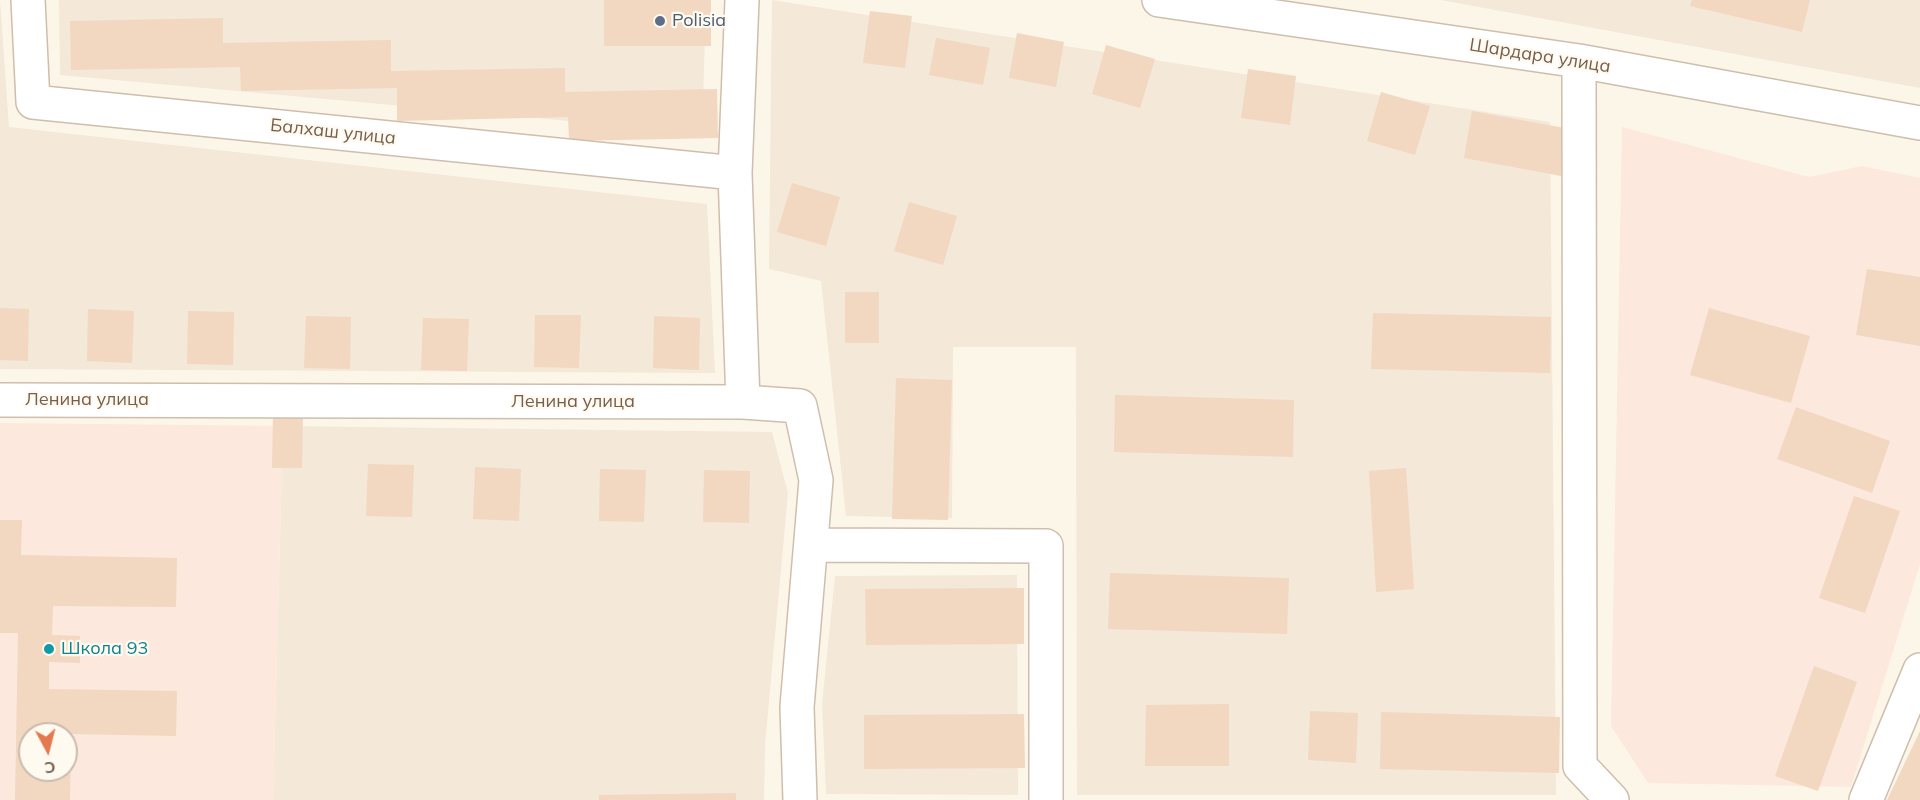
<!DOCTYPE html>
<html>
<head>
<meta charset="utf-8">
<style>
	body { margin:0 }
	#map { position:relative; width:1920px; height:800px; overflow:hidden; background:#fcf6e9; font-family:Mulish,sans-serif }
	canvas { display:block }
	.north { position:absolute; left:18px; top:722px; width:60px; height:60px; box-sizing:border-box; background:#fffaf0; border:2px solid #c9bcae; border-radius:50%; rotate:173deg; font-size:16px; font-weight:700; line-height:24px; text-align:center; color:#775e4c }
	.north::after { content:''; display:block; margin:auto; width:21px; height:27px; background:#e47950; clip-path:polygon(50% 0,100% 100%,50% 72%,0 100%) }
</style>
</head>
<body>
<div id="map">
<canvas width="1920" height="800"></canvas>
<div class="north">С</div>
</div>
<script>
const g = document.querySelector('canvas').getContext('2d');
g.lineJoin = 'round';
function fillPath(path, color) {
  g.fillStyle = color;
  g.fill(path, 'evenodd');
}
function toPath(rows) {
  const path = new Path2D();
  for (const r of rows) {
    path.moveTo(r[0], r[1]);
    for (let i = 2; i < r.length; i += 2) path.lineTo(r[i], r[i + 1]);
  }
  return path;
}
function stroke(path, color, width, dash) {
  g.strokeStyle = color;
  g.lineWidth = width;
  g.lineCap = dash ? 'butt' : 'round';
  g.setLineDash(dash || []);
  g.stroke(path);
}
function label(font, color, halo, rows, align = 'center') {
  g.font = font + ' Mulish,sans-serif';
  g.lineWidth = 4.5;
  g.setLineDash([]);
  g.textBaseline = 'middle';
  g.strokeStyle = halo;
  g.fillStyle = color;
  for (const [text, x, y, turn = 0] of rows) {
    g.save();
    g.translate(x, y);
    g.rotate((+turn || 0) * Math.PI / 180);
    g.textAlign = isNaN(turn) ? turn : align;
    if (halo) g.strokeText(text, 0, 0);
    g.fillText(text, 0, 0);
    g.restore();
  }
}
fillPath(toPath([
	[0,0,9,127,707,204,715,373,0,369],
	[59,0,706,0,702,133,60,75],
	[772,0,1550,122,1556,795,1077,795,1076,347,953,347,952,518,846,516,821,281,769,269],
	[1441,0,1920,0,1920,88],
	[283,426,772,432,788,493,765,745,764,800,273,800],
	[1017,575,1018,795,826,794,822,704,835,576]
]), '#f4e8d8');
fillPath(toPath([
	[1622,127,1809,177,1862,166,1920,178,1920,564,1851,787,1648,783,1611,726],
	[0,423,283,426,273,800,0,800],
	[30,734,66,734,66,770,30,770]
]), '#fce8dd');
fillPath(toPath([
	[604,0,711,0,711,46,604,46],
	[1692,0,1810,0,1802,32,1690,6],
	[870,11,912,16,905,68,863,63],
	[223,18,223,43,391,40,391,71,565,68,565,92,717,89,718,138,569,141,568,117,397,121,397,88,241,91,240,67,71,70,70,21],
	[1017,33,1064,42,1056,87,1009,78],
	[936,38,990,48,983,85,929,75],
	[1106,45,1155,59,1140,108,1092,94],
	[1248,69,1296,76,1290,125,1241,118],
	[1381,92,1430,106,1415,155,1367,141],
	[1472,111,1570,129,1561,176,1464,158],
	[792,183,840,197,826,246,777,232],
	[909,202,957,216,943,265,894,251],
	[1867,269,1920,277,1920,346,1856,335],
	[845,292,879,292,879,343,845,343],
	[0,308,29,309,28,361,0,360],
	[1709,308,1810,336,1791,403,1690,375],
	[88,309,134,311,132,363,87,361],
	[188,311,234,312,233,365,187,364],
	[1373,313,1551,317,1550,373,1371,369],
	[535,315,581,315,579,368,534,367],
	[306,316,351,317,350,369,304,368],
	[654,316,700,318,699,370,653,368],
	[423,318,469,319,467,371,421,370],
	[896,378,952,380,948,520,892,519],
	[1115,395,1294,400,1293,457,1114,452],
	[1796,407,1890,441,1872,493,1777,459],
	[273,415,303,416,302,468,272,468],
	[368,464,414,465,412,517,366,516],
	[475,467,521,469,519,521,473,519],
	[1406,468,1414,589,1376,592,1369,471],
	[600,469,646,470,644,522,599,521],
	[704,470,750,471,749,523,703,522],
	[1854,496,1900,511,1865,613,1819,598],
	[0,520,22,520,21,555,177,558,176,607,53,606,52,635,80,636,80,663,49,662,49,689,177,691,176,736,71,734,70,800,15,800,18,633,0,633],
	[30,734,66,734,66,770,30,770],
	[1110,573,1289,578,1287,634,1108,629],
	[1024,588,1024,644,866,645,865,589],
	[1814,666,1857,682,1818,791,1775,776],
	[1229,704,1229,766,1145,766,1146,705],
	[1310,711,1358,713,1356,763,1308,760],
	[1381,712,1560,717,1559,773,1380,769],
	[1024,714,1025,768,864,769,864,715],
	[1920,731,1920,800,1887,800],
	[736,793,736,800,599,800,599,795]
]), '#f2d7c1');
const minor = toPath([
	[28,0,33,102,735,173],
	[1159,0,1579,61,1920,123],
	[1579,61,1580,766,1612,800],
	[0,400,743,402,735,173,742,0],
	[743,402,800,406,816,480,797,707,800,800],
	[811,545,1046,546,1046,800],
	[1866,800,1920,670]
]);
stroke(minor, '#cfbeae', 36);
stroke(minor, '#fff', 33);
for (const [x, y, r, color] of [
	[660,21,6,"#5c6f8a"],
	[49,649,6,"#0f9aa8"]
]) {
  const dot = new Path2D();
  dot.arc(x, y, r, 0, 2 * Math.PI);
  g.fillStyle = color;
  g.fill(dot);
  stroke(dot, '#fffaf0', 2);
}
label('18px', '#4e5e75', '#fffaf0', [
	["Polisia",672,21]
], 'left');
label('18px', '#775e4c', '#fffaf0', [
	["Шардара улица",1540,56,9],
	["Балхаш улица",333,132,6],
	["Ленина улица",87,400],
	["Ленина улица",573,402]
]);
label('18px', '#0d838f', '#fffaf0', [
	["Школа 93",61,649]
], 'left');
</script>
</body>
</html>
